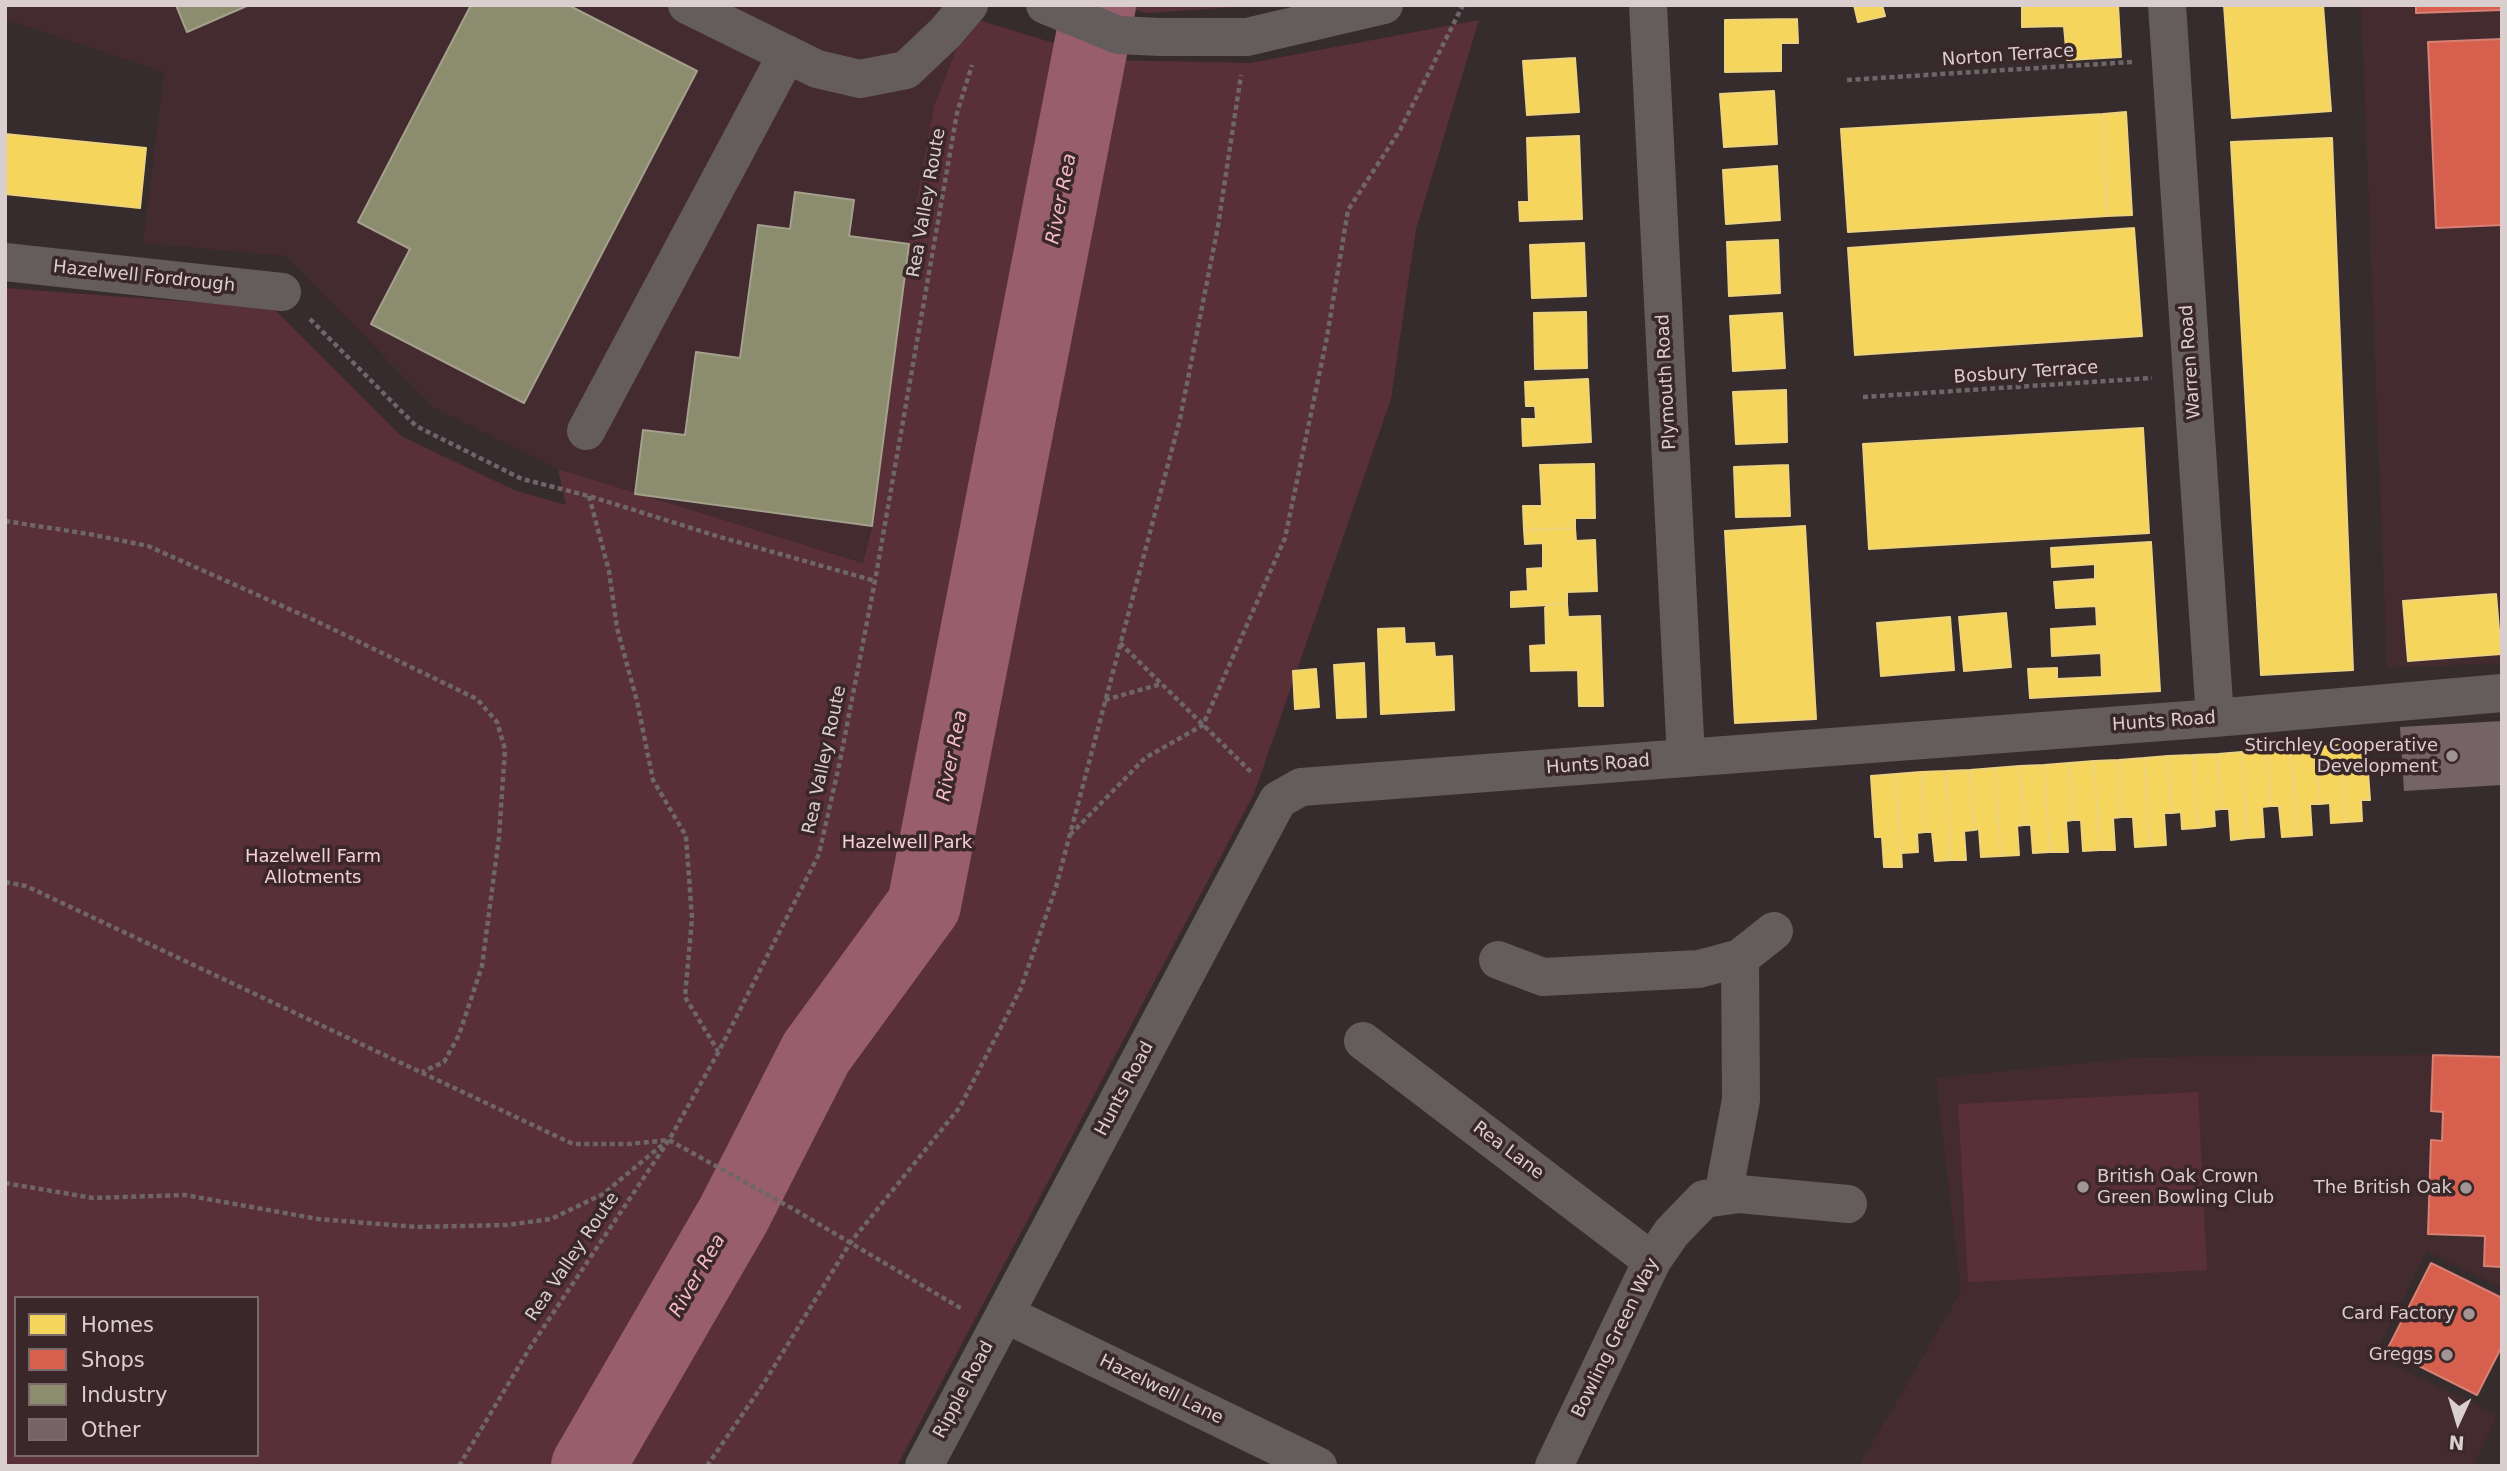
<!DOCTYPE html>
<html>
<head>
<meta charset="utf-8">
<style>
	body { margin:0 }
	#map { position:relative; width:2507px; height:1471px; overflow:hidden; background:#362b2d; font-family:"DejaVu Sans",sans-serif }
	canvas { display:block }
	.frame { position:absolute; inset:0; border:7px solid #dacecf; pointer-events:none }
	.legend { position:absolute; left:14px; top:1296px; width:245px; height:161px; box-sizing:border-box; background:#3a272a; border:2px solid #7a6a6c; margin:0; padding:9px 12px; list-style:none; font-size:21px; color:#dacecf }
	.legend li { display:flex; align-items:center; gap:14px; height:35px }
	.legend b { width:35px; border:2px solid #7a6a6c }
	.north { position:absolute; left:2423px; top:1387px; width:70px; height:70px; -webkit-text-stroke:5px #3a272a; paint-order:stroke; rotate:184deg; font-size:19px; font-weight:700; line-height:28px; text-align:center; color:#dacecf }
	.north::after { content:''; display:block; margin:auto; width:24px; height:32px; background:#dacecf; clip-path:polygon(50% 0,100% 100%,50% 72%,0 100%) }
</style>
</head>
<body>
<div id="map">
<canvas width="2507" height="1471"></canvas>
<div class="frame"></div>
<ul class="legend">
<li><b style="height:19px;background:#f6d55c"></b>Homes</li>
<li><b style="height:19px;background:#d6604d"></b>Shops</li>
<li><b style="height:19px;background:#8c8c6e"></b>Industry</li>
<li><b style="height:19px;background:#756467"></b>Other</li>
</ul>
<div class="north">N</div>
</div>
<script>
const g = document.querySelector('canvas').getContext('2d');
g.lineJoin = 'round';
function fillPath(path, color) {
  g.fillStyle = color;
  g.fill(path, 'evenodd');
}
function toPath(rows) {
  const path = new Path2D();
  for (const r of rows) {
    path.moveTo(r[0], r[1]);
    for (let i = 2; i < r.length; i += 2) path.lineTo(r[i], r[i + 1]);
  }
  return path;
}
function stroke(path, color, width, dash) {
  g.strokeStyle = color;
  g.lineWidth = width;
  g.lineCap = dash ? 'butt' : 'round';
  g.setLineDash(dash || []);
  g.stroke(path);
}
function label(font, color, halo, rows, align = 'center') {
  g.font = font + ' "DejaVu Sans",sans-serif';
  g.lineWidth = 7;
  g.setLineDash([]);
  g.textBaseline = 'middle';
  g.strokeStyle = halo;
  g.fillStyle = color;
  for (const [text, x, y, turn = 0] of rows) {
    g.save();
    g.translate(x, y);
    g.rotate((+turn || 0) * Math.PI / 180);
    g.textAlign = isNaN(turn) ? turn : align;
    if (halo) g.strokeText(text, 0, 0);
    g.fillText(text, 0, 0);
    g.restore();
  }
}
fillPath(toPath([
	[5,5,983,5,863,563,558,469,434,408,286,256,143,243,164,72,5,19],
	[2361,5,2502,5,2502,663,2387,668],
	[2502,1054,2502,1287,2427,1251,2374,1356,2497,1415,2474,1466,1859,1466,1961,1291,1936,1078,2145,1057]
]), '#432b30');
fillPath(toPath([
	[1117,5,1265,5,1147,13],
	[969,17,1109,60,1250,63,1479,20,1416,229,1391,399,1254,794,897,1466,5,1466,5,288,273,308,401,436,514,490,566,505,558,469,863,563,872,526,909,244,934,106],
	[16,1298,257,1298,257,1455,16,1455],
	[2198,1092,2207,1270,1968,1282,1958,1104]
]), '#592f38');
const homes = toPath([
	[1854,5,1882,5,1885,16,1858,22,1854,5],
	[2022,5,2118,5,2121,57,2067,60,2064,26,2022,27,2022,5],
	[2224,5,2323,5,2331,111,2232,118,2224,5],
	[1797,19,1798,43,1781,43,1781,71,1725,72,1725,20,1797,19],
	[1575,58,1579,112,1527,115,1523,61,1575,58],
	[1774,91,1777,144,1724,147,1720,94,1774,91],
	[2126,112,2132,215,2107,216,2103,114,2126,112],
	[2103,114,2107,216,1848,232,1841,129,2103,114],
	[5,134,146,148,140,208,5,194,5,134],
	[1579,136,1582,219,1520,221,1519,202,1529,202,1527,138,1579,136],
	[2332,138,2353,670,2261,675,2231,142,2332,138],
	[1777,166,1780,220,1726,224,1723,170,1777,166],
	[2134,228,2142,336,1855,355,1848,248,2134,228],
	[1778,240,1780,293,1729,296,1727,242,1778,240],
	[1584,243,1586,296,1532,298,1530,245,1584,243],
	[1586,312,1587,368,1535,369,1534,313,1586,312],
	[1782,313,1785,368,1733,371,1730,316,1782,313],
	[1588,379,1591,442,1523,446,1522,419,1536,419,1535,406,1526,406,1525,382,1588,379],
	[1786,390,1787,442,1736,444,1733,392,1786,390],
	[2143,428,2149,533,1869,549,1863,444,2143,428],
	[1594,464,1595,518,1575,518,1575,528,1524,530,1523,506,1542,506,1540,465,1594,464],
	[1788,465,1790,516,1736,517,1734,467,1788,465],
	[1805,526,1816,719,1735,723,1725,531,1805,526],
	[1575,528,1576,541,1595,540,1597,591,1567,592,1567,604,1511,607,1511,592,1528,591,1527,569,1543,568,1543,543,1525,544,1524,530,1575,528],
	[2151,542,2160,691,2030,698,2028,669,2057,668,2057,679,2102,677,2101,653,2052,656,2051,629,2097,626,2096,606,2056,608,2054,582,2095,579,2095,564,2052,567,2051,548,2151,542],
	[2496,594,2501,654,2408,661,2403,601,2496,594],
	[1567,604,1568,617,1600,616,1603,706,1579,706,1578,670,1531,671,1530,646,1546,645,1545,605,1567,604],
	[2006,613,2011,667,1964,671,1959,617,2006,613],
	[1950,617,1954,670,1881,676,1877,623,1950,617],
	[1404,628,1405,644,1434,643,1435,657,1452,656,1454,710,1381,714,1378,629,1404,628],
	[1364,663,1366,717,1337,718,1334,665,1364,663],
	[1316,669,1319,707,1295,709,1293,671,1316,669],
	[2366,744,2370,800,2361,800,2362,821,2346,822,2341,745,2366,744],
	[2341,745,2346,822,2331,823,2330,803,2320,804,2317,747,2341,745],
	[2317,747,2320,804,2310,804,2312,835,2297,836,2291,749,2317,747],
	[2291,749,2297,836,2282,837,2279,806,2271,806,2267,750,2291,749],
	[2267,750,2271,806,2262,807,2264,837,2247,838,2242,752,2267,750],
	[2242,752,2247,838,2231,840,2229,809,2221,809,2218,754,2242,752],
	[2218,754,2221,809,2214,810,2215,826,2198,828,2193,755,2218,754],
	[2193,755,2198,828,2182,829,2181,812,2172,813,2168,756,2193,755],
	[2168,756,2172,813,2164,813,2166,845,2150,846,2144,758,2168,756],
	[2144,758,2150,846,2135,847,2133,817,2122,817,2119,760,2144,758],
	[2119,760,2122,817,2113,818,2115,850,2100,850,2094,761,2119,760],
	[2094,761,2100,850,2083,851,2081,820,2073,820,2069,763,2094,761],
	[2069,763,2073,820,2066,821,2068,852,2050,852,2044,765,2069,763],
	[2044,765,2050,852,2033,853,2031,825,2024,825,2020,766,2044,765],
	[2020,766,2024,825,2017,826,2019,855,2001,856,1995,768,2020,766],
	[1995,768,2001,856,1981,857,1979,829,1974,830,1970,770,1995,768],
	[1970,770,1974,830,1964,831,1966,860,1951,860,1946,771,1970,770],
	[1946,771,1951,860,1935,861,1932,832,1925,832,1921,772,1946,771],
	[1921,772,1925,832,1917,833,1918,852,1901,853,1896,774,1921,772],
	[1896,774,1902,867,1884,867,1882,837,1875,837,1871,776,1896,774]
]);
fillPath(homes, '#f6d55c');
stroke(homes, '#eed37e', 2);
const shops = toPath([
	[2416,5,2502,5,2502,10,2416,13,2416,5],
	[2502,39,2502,225,2436,228,2428,42,2502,39],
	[2433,1055,2502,1057,2502,1267,2484,1266,2485,1236,2428,1234,2431,1140,2442,1141,2443,1112,2431,1111,2433,1055],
	[2431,1263,2502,1298,2502,1346,2477,1395,2387,1350,2431,1263]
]);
fillPath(shops, '#d6604d');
stroke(shops, '#d78174', 2);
const industry = toPath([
	[176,5,249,5,187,32,176,5],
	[471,5,568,5,697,71,524,403,371,324,410,249,358,222,471,5],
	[795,192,854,200,849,236,909,244,872,526,635,494,643,430,685,435,696,352,740,358,758,225,790,229,795,192]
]);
fillPath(industry, '#8c8c6e');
stroke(industry, '#a3a08b', 2);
stroke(toPath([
	[588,1466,734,1214,816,1053,924,905,1099,5]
]), '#985e6a', 74);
fillPath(toPath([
	[2502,721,2502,785,2404,791,2400,727]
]), '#756467');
stroke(toPath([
	[1847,80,2132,62],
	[310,319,416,426,522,479,589,496,720,537,875,581],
	[1863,397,2152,378],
	[589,496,609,571,617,628,637,701,653,780,686,836,692,918,685,997,718,1051],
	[5,521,89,534,148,546,316,621,477,699,497,722,505,749,499,837,482,966,459,1035,444,1062,422,1072],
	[1120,643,1251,772],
	[1105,700,1161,684],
	[1070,835,1145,758,1203,725,1285,538,1327,337,1348,210,1400,130,1463,5],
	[5,882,26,886,573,1144,629,1144,669,1140,795,1210,962,1309],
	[5,1183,93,1198,185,1195,318,1219,417,1227,507,1225,551,1219,603,1194,662,1145],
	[459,1466,531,1346,669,1140,719,1051,819,854,840,761,875,581,957,113,972,65],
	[707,1466,764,1383,850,1243,960,1107,1021,988,1056,887,1180,419,1218,226,1241,75]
]), '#6e6668', 4.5, [5, 3.5]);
stroke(toPath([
	[687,5,817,69,860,79,906,70,945,33,969,5],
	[1045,5,1118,35,1160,37,1247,37,1384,5],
	[1648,5,1686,758],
	[2167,5,2215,718],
	[5,262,282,292],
	[586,431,787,54],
	[1498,960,1543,977,1699,969,1740,958,1774,931],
	[1363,1041,1652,1261],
	[1723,1196,1741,1100,1740,958],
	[1005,1314,1318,1466],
	[924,1466,1278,800,1301,787,2215,718,2502,693],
	[1554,1466,1652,1261,1672,1232,1704,1199,1739,1194,1848,1204]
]), '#655c5d', 38);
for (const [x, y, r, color] of [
	[2452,756,7,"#a19596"],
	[2083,1187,7,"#a19596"],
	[2466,1188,7,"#a19596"],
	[2469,1314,7,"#a19596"],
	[2447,1355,7,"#a19596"]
]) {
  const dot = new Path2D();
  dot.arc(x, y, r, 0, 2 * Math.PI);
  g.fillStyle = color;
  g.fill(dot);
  stroke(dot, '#3a272a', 2.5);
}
label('18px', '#dacecf', '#3a272a', [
	["Norton Terrace",2008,56,-4],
	["Rea Valley Route",927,203,-80],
	["Hazelwell Fordrough",144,277,6],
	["Warren Road",2191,362,-94],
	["Bosbury Terrace",2026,373,-4],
	["Plymouth Road",1667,382,-93],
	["Hunts Road",2164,722,-4],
	["Rea Valley Route",825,760,-78],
	["Hunts Road",1598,765,-4],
	["Hunts Road",1125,1089,-62],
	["Rea Lane",1508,1151,37],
	["Rea Valley Route",573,1257,-56],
	["Bowling Green Way",1616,1338,-64],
	["Ripple Road",964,1390,-62],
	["Hazelwell Lane",1161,1390,26]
]);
label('18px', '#dacecf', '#3a272a', [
	["Stirchley Cooperative",2438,746],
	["Development",2438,767],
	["British Oak Crown",2097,1177,"left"],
	["Green Bowling Club",2097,1198,"left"],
	["The British Oak",2452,1188],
	["Card Factory",2455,1314],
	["Greggs",2433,1355]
], 'right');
label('18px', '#f7cfd6', '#3a272a', [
	["Hazelwell Park",907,843],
	["Hazelwell Farm",313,857],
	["Allotments",313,878]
]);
label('italic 19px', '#f5bcc5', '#3a272a', [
	["River Rea",1062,199,-79],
	["River Rea",953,756,-79],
	["River Rea",698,1276,-60]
]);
</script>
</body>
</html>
